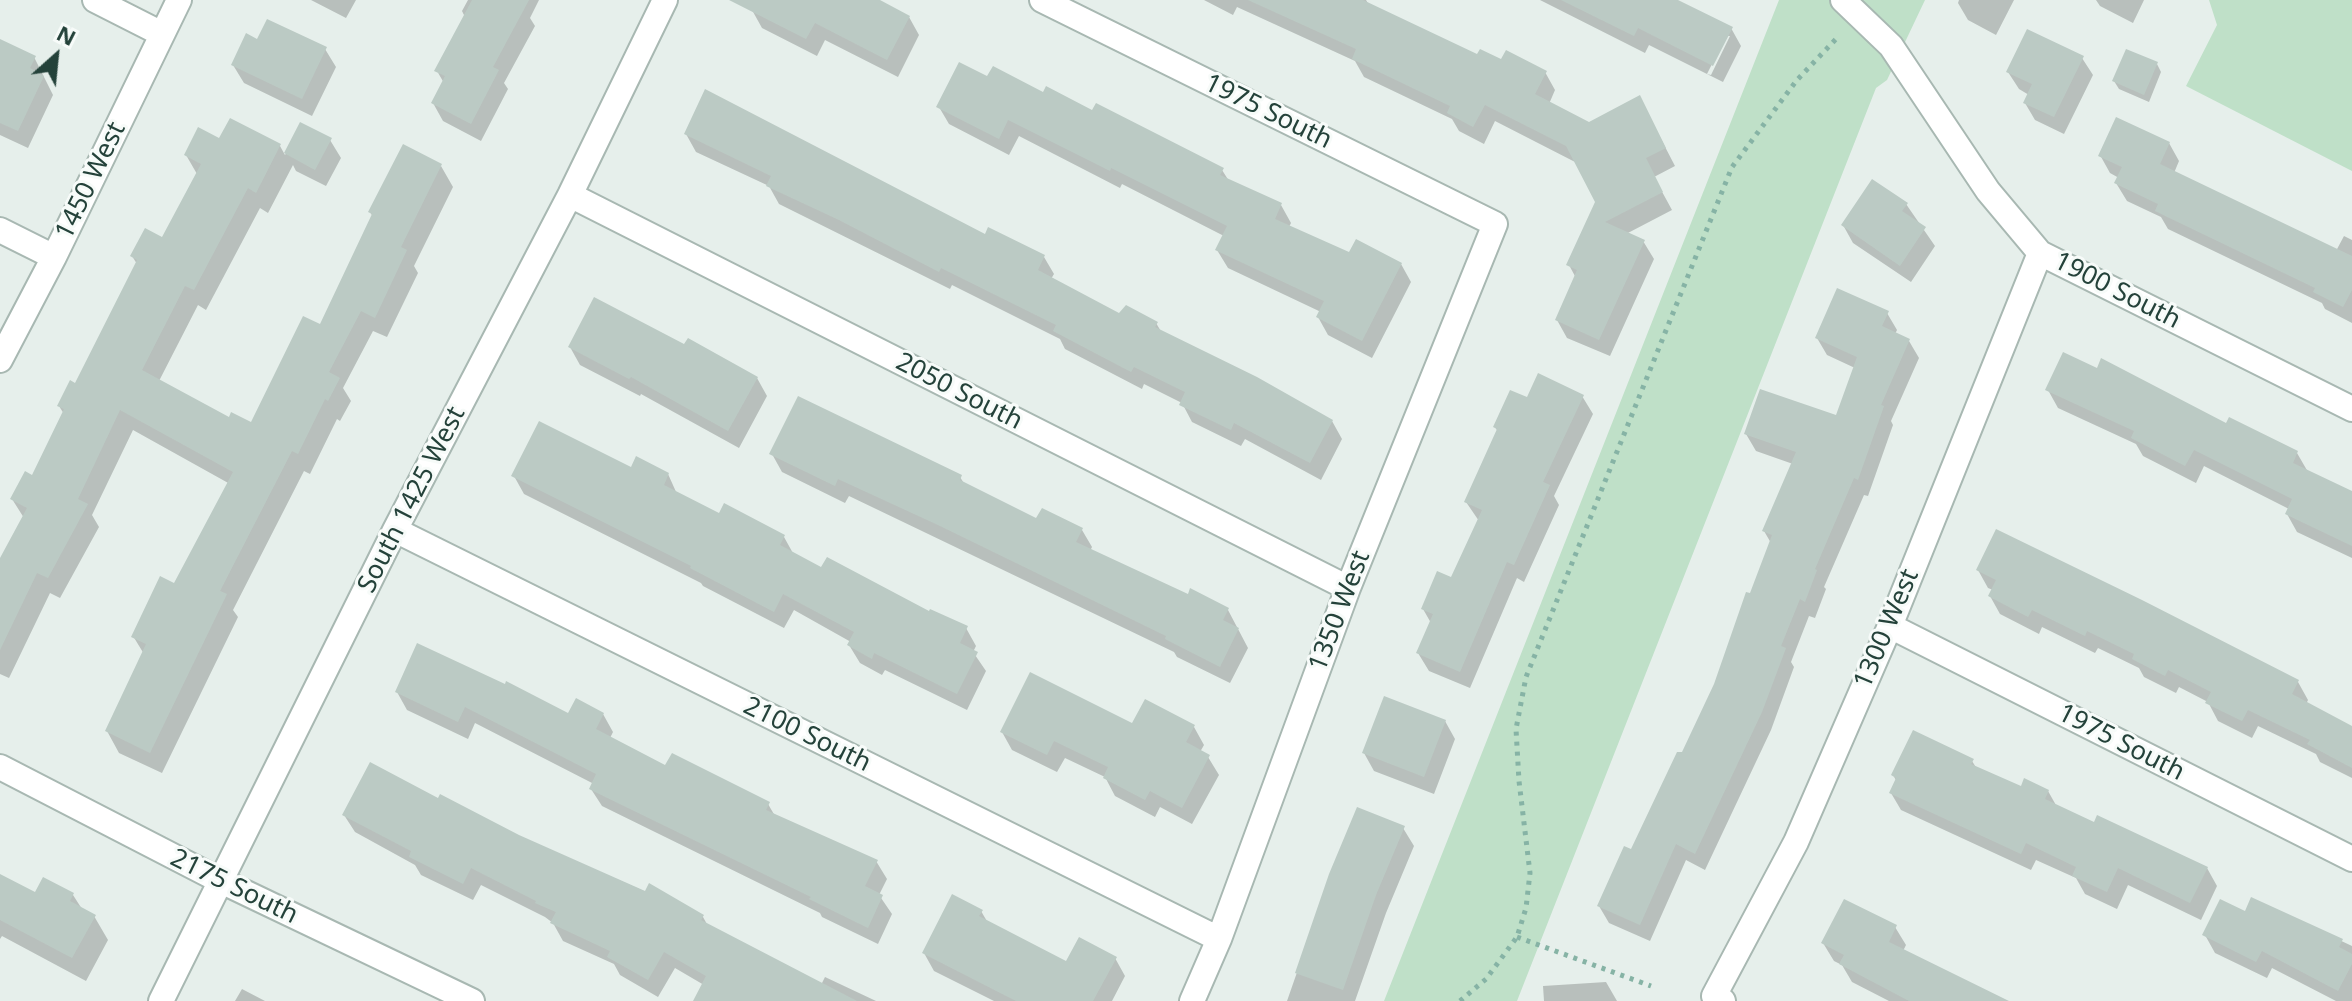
<!DOCTYPE html>
<html>
<head>
<meta charset="utf-8">
<style>
	body { margin:0 }
	#map { position:relative; width:2352px; height:1001px; overflow:hidden; background:#e6efeb; font-family:"Noto Sans",sans-serif }
	canvas { display:block }
	.north { position:absolute; left:16px; top:16px; width:80px; height:80px; -webkit-text-stroke:6px #f7fbf9; paint-order:stroke; rotate:27deg; font-size:22px; font-weight:700; line-height:32px; text-align:center; color:#24423a }
	.north::after { content:''; display:block; margin:auto; width:28px; height:36px; background:#24423a; clip-path:polygon(50% 0,100% 100%,50% 72%,0 100%) }
</style>
</head>
<body>
<div id="map">
<canvas width="2352" height="1001"></canvas>
<div class="north">N</div>
</div>
<script>
const g = document.querySelector('canvas').getContext('2d');
g.lineJoin = 'round';
function fillPath(path, color) {
  g.fillStyle = color;
  g.fill(path, 'evenodd');
}
function toPath(rows) {
  const path = new Path2D();
  for (const r of rows) {
    path.moveTo(r[0], r[1]);
    for (let i = 2; i < r.length; i += 2) path.lineTo(r[i], r[i + 1]);
  }
  return path;
}
function stroke(path, color, width, dash) {
  g.strokeStyle = color;
  g.lineWidth = width;
  g.lineCap = dash ? 'butt' : 'round';
  g.setLineDash(dash || []);
  g.stroke(path);
}
function label(font, color, halo, rows, align = 'center') {
  g.font = font + ' "Noto Sans",sans-serif';
  g.lineWidth = 6;
  g.setLineDash([]);
  g.textBaseline = 'middle';
  g.strokeStyle = halo;
  g.fillStyle = color;
  for (const [text, x, y, turn = 0] of rows) {
    g.save();
    g.translate(x, y);
    g.rotate((+turn || 0) * Math.PI / 180);
    g.textAlign = isNaN(turn) ? turn : align;
    if (halo) g.strokeText(text, 0, 0);
    g.fillText(text, 0, 0);
    g.restore();
  }
}
fillPath(toPath([
	[1779,0,1925,0,1887,80,1876,88,1517,1001,1384,1001],
	[2209,0,2352,0,2352,171,2186,86,2217,25]
]), '#bfe0c8');
fillPath(toPath([
	[311,0,356,0,346,18],
	[468,0,539,0,530,18,535,26,504,83,508,89,481,141,443,121,433,103,444,83,437,71,465,17,462,11],
	[757,0,875,0,909,17,919,35,898,77,825,40,817,56,762,28,752,10],
	[1204,0,1366,0,1369,5,1478,57,1545,72,1555,90,1549,104,1589,124,1649,116,1675,166,1654,177,1672,210,1626,234,1643,241,1654,259,1610,356,1567,338,1557,320,1576,278,1569,265,1597,202,1577,163,1495,121,1484,144,1459,131,1452,119,1364,77,1355,61,1237,7,1233,15],
	[1540,0,1674,0,1731,28,1741,46,1723,82,1649,45,1645,53],
	[1726,36,1730,36,1711,75,1707,74],
	[1959,0,2014,0,1996,35,1968,20,1958,3],
	[2096,0,2144,0,2133,23,2100,6],
	[0,41,34,57,53,95,28,148,0,135],
	[258,41,325,49,336,67,312,116,244,83,233,65],
	[2082,58,2093,75,2064,134,2035,120,2025,103,2029,95,2019,89,2008,72],
	[2157,64,2161,72,2149,102,2119,89,2114,81],
	[988,79,1044,94,1093,112,1222,170,1229,181,1281,205,1291,223,1289,227,1350,255,1401,264,1411,282,1372,358,1328,335,1318,317,1321,312,1228,268,1217,250,1224,236,1122,184,1120,188,1019,136,1009,155,949,124,939,107],
	[301,125,330,140,341,158,326,186,296,171,293,165,268,213,260,208,206,310,198,305,159,381,230,420,252,424,321,327,373,217,370,212,441,166,453,187,414,266,418,273,387,337,373,331,343,388,351,401,340,421,337,419,310,474,304,471,233,610,238,617,162,773,119,753,107,731,144,654,133,636,175,586,230,484,133,430,92,515,99,527,60,598,50,593,9,678,0,674,0,562,24,518,12,499,33,477,64,414,59,406,75,385,137,264,132,256,163,240,197,174,186,155,220,141,280,146,285,155],
	[686,134,1044,257,1054,274,1051,279,1119,316,1156,323,1162,333,1332,421,1342,439,1321,480,1245,439,1241,446,1192,422,1182,403,1144,384,1142,389,1065,349,1060,339,952,285,950,289,779,204,769,186,696,152],
	[2169,143,2179,161,2174,173,2336,251,2344,236,2352,240,2352,323,2325,309,2322,303,2168,229,2161,217,2127,201,2116,183,2119,178,2110,173,2100,155],
	[1906,204,1935,246,1911,282,1853,243,1843,225],
	[1887,313,1897,330,1895,334,1909,341,1919,358,1891,421,1893,425,1868,496,1864,495,1824,587,1826,589,1815,618,1809,616,1791,662,1794,667,1771,730,1705,870,1686,860,1650,941,1609,923,1599,906,1632,852,1683,754,1715,685,1771,543,1764,531,1793,464,1756,451,1746,434,1837,418,1855,368,1827,355,1817,338],
	[570,347,685,347,757,378,767,396,739,448,641,394,640,396,580,365],
	[2048,390,2227,425,2297,453,2308,472,2352,493,2352,558,2297,532,2287,514,2289,509,2204,466,2196,483,2143,456,2136,444,2058,408],
	[1582,396,1593,414,1554,496,1559,505,1524,582,1517,578,1470,688,1429,671,1418,653,1431,623,1423,609,1452,579,1479,521,1466,502,1498,432,1495,427,1528,400],
	[772,454,960,477,965,485,1037,521,1082,530,1092,547,1090,551,1189,596,1228,610,1248,648,1230,683,1177,657,1174,652,849,496,845,503,782,472],
	[631,470,668,474,677,494,720,515,784,537,794,555,822,570,966,628,976,646,973,652,986,671,967,710,885,670,882,675,860,663,849,645,851,642,794,610,784,628,703,586,701,583,524,494,514,476],
	[1978,570,2298,682,2308,700,2306,704,2352,728,2352,778,2320,762,2316,754,2258,726,2252,738,2218,721,2208,702,2179,687,2176,693,2144,677,2139,668,2098,648,2095,653,2042,627,2039,634,2000,614,1990,596,1993,590,1988,588],
	[397,692,569,715,603,714,613,732,610,738,666,768,768,804,775,816,876,861,887,879,879,895,892,914,878,944,822,917,820,913,602,806,591,789,594,784,475,723,468,739,407,710],
	[1445,721,1455,739,1434,794,1374,771,1364,753],
	[1133,726,1194,727,1204,745,1200,752,1208,757,1219,775,1192,824,1160,807,1155,817,1115,796,1105,777,1065,758,1057,772,1012,750,1002,732],
	[1972,761,1977,769,2022,788,2048,791,2057,807,2095,825,2207,868,2217,886,2201,920,2128,885,2117,909,2085,894,2076,878,2036,860,2031,870,1901,810,1891,793,1897,782,1893,775],
	[439,801,703,917,708,926,821,985,825,977,876,1001,698,1001,704,985,675,968,658,997,620,975,614,964,563,941,553,923,545,917,481,885,473,900,421,875,415,865,355,832,344,815],
	[1403,828,1414,846,1386,913,1355,1001,1287,1001,1331,875],
	[0,876,36,895,73,895,82,909,94,916,108,940,86,981,2,936,0,939],
	[2252,899,2352,946,2352,1001,2336,1001,2272,968,2267,978,2215,953,2205,935,2246,914],
	[981,911,988,923,1032,1001,994,1001,934,971,924,953],
	[1895,927,1906,945,1903,951,2005,1001,1889,1001,1852,982,1842,965,1834,961,1823,943],
	[1115,958,1125,976,1112,1001,1063,1001],
	[1606,982,1617,1001,1544,1001,1543,986],
	[242,989,265,1001,235,1001]
]), '#0003');
fillPath(toPath([
	[472,0,529,0,493,67,499,70,471,124,431,103,445,76,434,71],
	[729,0,880,0,910,16,887,60,815,23,806,39],
	[1248,0,1363,0,1477,54,1480,49,1501,59,1506,50,1547,71,1535,94,1589,122,1640,95,1666,148,1646,158,1663,192,1605,222,1645,240,1599,340,1555,320,1577,270,1566,265,1595,202,1566,146,1485,105,1473,127,1447,113,1450,106,1352,59,1356,49],
	[1561,0,1678,0,1733,27,1713,66,1638,28,1634,36],
	[267,19,327,47,302,99,231,65,246,33,257,39],
	[2027,29,2084,56,2054,117,2023,103,2032,84,2006,72],
	[0,39,36,56,30,68,44,76,18,131,0,123],
	[2126,49,2158,62,2144,95,2112,81],
	[959,62,987,76,993,66,1043,92,1046,86,1092,110,1096,103,1224,168,1220,175,1282,203,1275,219,1349,252,1356,239,1402,263,1362,341,1316,317,1324,301,1215,250,1227,226,1111,168,1110,171,1008,120,999,139,936,107],
	[705,89,985,234,988,227,1045,255,1038,270,1119,313,1126,305,1158,322,1155,327,1257,377,1333,420,1310,463,1234,423,1231,430,1179,405,1185,392,1134,367,1131,372,1053,331,1056,325,941,268,939,272,839,220,766,186,771,176,684,134],
	[2116,117,2170,142,2160,164,2352,256,2352,290,2343,307,2313,292,2315,288,2155,211,2158,204,2114,183,2122,167,2098,156],
	[230,118,281,144,256,193,248,188,194,290,185,286,142,370,229,417,231,412,251,422,303,316,320,324,372,214,368,212,403,144,442,164,401,247,407,250,375,318,361,311,329,372,340,378,328,401,325,399,298,454,292,451,220,591,227,594,150,753,105,731,146,644,131,637,160,576,174,583,233,472,120,410,78,499,88,504,48,578,37,573,0,650,0,558,27,508,10,499,25,471,32,475,64,409,57,406,70,380,75,383,137,260,130,256,145,228,162,237,201,164,184,155,198,127,219,138],
	[300,122,332,138,315,170,284,153],
	[1872,179,1908,203,1902,211,1926,227,1900,266,1841,225],
	[1837,288,1889,311,1882,326,1910,339,1881,405,1884,406,1858,480,1854,478,1815,569,1817,570,1805,602,1800,599,1781,646,1786,648,1762,712,1695,854,1676,844,1640,925,1597,906,1624,846,1631,849,1677,752,1682,752,1714,684,1746,592,1750,593,1772,535,1762,531,1796,452,1744,434,1760,389,1836,415,1857,357,1815,338],
	[594,297,684,344,688,338,758,377,728,431,631,377,629,379,568,347],
	[2063,352,2097,368,2101,358,2226,423,2229,417,2298,451,2293,463,2352,491,2352,546,2285,514,2292,499,2194,450,2185,466,2131,438,2134,431,2045,390],
	[1538,373,1584,395,1543,482,1550,485,1514,565,1507,562,1460,672,1416,653,1433,614,1421,609,1437,571,1451,577,1482,510,1464,502,1497,429,1493,427,1510,390,1527,397],
	[798,396,962,475,960,480,1036,518,1042,508,1083,528,1076,542,1188,594,1190,588,1229,608,1223,620,1239,628,1220,667,1165,639,1166,636,938,525,838,479,835,486,769,454],
	[539,421,631,467,636,456,669,473,664,485,719,513,724,503,785,535,780,545,821,567,827,557,929,611,930,609,968,626,960,643,978,652,957,694,874,653,872,659,847,645,854,632,783,594,774,612,690,568,691,566,511,476],
	[1996,529,2142,600,2299,680,2292,694,2352,726,2352,768,2307,744,2310,740,2248,710,2242,721,2205,703,2211,692,2168,670,2165,676,2132,659,2134,654,2087,631,2085,636,2032,610,2028,617,1988,596,1996,580,1976,570],
	[417,643,505,684,506,681,568,713,576,698,604,713,596,729,665,765,672,753,770,802,766,810,878,860,865,886,883,895,868,928,809,899,811,897,589,789,596,774,465,707,458,722,395,692],
	[1030,672,1132,723,1145,699,1195,725,1186,742,1210,755,1182,808,1150,791,1145,800,1103,778,1108,767,1054,741,1047,755,1000,732],
	[1384,696,1446,720,1424,777,1362,753],
	[1913,730,1974,759,1971,764,2021,786,2024,778,2049,790,2045,799,2094,822,2097,815,2208,867,2190,903,2118,868,2107,892,2072,876,2076,867,2026,843,2021,854,1889,793,1896,778,1891,775],
	[370,762,438,798,440,794,519,835,645,891,649,883,704,915,701,920,857,1001,693,1001,706,976,664,952,648,980,607,957,610,951,550,923,556,912,535,903,536,901,471,868,463,884,409,857,411,851,342,815],
	[1357,807,1405,826,1376,895,1343,990,1295,973,1329,874],
	[0,874,35,892,43,877,74,893,70,901,96,915,72,958,0,920],
	[952,894,983,910,979,916,1066,961,1079,937,1117,957,1093,1001,1016,1001,922,953],
	[2251,897,2343,939,2339,947,2352,954,2352,964,2338,991,2262,951,2256,962,2202,935,2220,899,2245,911],
	[1844,899,1897,925,1889,942,2009,1001,1909,1001,1839,964,1844,955,1821,943]
]), '#bbcac4');
const minor = toPath([
	[95,0,162,34],
	[1042,0,1495,224,1348,588,1219,939,1192,1001],
	[1843,0,1891,46,1988,191,2040,253,2352,409],
	[570,195,1348,588],
	[0,230,54,257],
	[0,360,54,257,179,0],
	[395,530,1219,939],
	[1890,626,2352,859],
	[0,767,221,881,472,1001],
	[161,1001,395,530,570,195,665,0],
	[1723,1001,1714,996,1796,842,1890,626,2040,253]
]);
stroke(minor, '#a8b8b2', 28);
stroke(toPath([
	[1517,937,1651,986],
	[1460,1001,1486,979,1517,937,1526,908,1530,873,1519,781,1516,729,1526,677,1732,167,1797,80,1836,39]
]), '#86b3a5', 5, [4, 6]);
stroke(minor, '#fff', 24);
label('26px', '#24423a', '#f7fbf9', [
	["1975 South",1268,112,26],
	["1450 West",91,181,-64],
	["1900 South",2117,291,27],
	["2050 South",959,392,27],
	["South 1425 West",412,500,-63],
	["1350 West",1340,611,-69],
	["1300 West",1887,629,-67],
	["2100 South",807,735,26],
	["1975 South",2121,743,27],
	["2175 South",234,887,26]
]);
</script>
</body>
</html>
